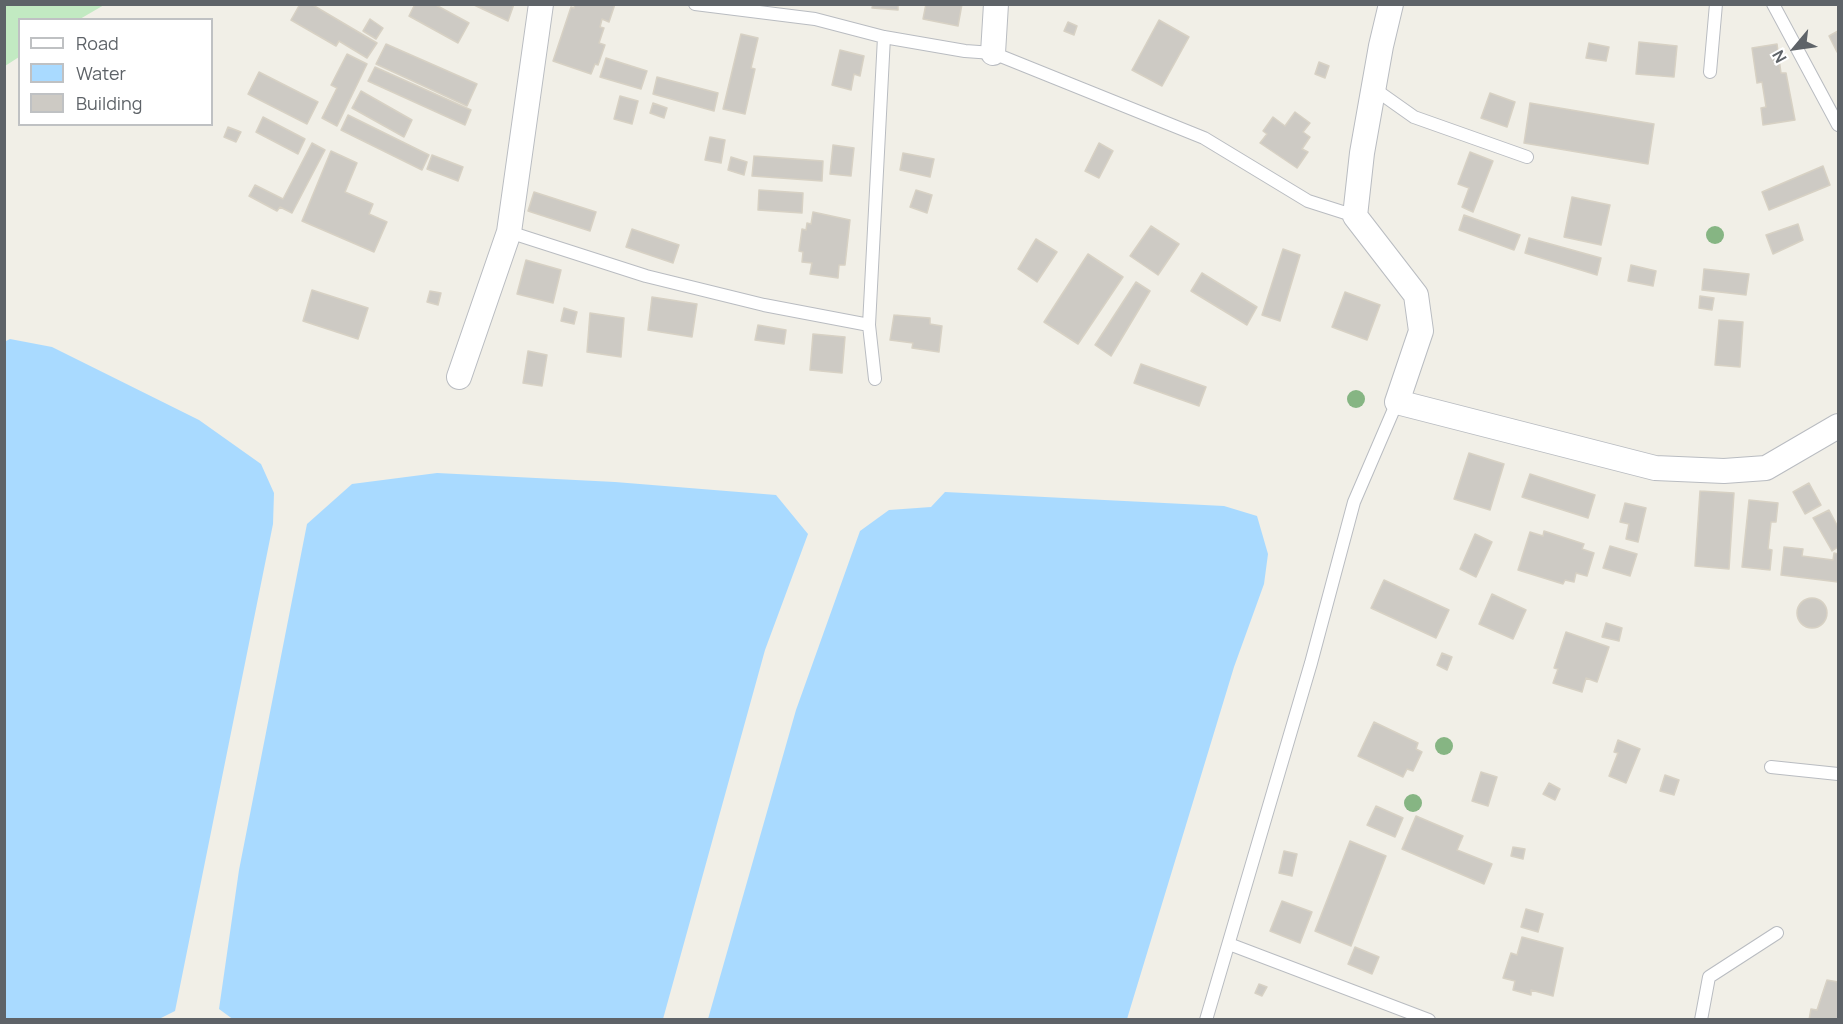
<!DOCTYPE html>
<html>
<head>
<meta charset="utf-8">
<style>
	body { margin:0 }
	#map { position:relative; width:1843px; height:1024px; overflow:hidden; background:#f1efe7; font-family:Manrope,sans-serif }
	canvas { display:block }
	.frame { position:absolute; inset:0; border:6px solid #5e6368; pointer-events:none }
	.legend { position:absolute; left:18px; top:18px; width:195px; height:108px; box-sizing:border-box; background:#fff; border:2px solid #bfc1c3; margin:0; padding:8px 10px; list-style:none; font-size:18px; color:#5e6368 }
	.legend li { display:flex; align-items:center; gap:12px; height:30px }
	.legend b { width:30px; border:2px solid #bfc1c3 }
	.north { position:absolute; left:1765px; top:18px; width:60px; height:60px; -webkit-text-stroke:4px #fff; paint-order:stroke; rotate:241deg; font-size:16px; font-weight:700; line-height:24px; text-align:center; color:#5e6368 }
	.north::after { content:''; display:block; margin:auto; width:21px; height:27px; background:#5e6368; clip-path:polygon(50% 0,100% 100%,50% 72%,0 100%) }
</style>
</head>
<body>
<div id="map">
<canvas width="1843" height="1024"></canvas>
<div class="frame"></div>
<ul class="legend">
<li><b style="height:8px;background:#fff"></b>Road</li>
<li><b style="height:16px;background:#a9daff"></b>Water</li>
<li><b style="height:16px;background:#cdcac4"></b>Building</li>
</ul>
<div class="north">N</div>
</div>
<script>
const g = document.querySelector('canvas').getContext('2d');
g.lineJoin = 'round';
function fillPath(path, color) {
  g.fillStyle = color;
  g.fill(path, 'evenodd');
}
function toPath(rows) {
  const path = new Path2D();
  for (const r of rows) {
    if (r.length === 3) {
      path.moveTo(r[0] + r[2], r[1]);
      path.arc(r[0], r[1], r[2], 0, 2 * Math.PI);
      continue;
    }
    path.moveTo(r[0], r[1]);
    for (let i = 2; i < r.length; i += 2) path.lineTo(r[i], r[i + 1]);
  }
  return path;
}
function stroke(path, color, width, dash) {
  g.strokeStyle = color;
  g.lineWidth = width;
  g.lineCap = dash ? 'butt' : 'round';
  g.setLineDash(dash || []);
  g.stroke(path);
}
fillPath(toPath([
	[5,4,104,4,104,5,80,19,20,20,19,57,5,66]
]), '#c2eac2');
fillPath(toPath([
	[10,339,52,347,199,420,261,464,274,493,273,524,175,1011,159,1019,5,1019,4,342],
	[437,473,615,482,776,495,808,534,765,650,663,1019,234,1020,219,1009,239,870,307,524,352,484],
	[945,492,1224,506,1257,516,1268,554,1264,584,1234,667,1127,1019,708,1019,796,710,860,531,889,510,931,507]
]), '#a9daff');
const building = toPath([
	[300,4,311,4,377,43,367,58,339,41,336,46,291,20,300,4],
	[415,4,434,4,469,23,458,43,409,16,415,4],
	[472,4,514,4,508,21,472,4],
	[575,4,615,4,609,22,602,19,600,27,604,28,599,43,605,45,598,65,595,64,591,74,553,61,571,7,574,8,575,4],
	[873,4,898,4,898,10,872,8,873,4],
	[926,4,962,4,958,26,923,19,926,4],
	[370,19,383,28,376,39,363,31,370,19],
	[1159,20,1189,37,1162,86,1132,70,1159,20],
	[1068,22,1077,26,1074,35,1064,31,1068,22],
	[1838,31,1838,51,1837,52,1829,36,1838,31],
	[741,34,758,38,751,68,755,69,745,114,723,109,741,34],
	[1639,42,1677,46,1674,77,1636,74,1639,42],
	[1589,43,1609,47,1606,61,1586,58,1589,43],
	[386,44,477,84,467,106,376,64,386,44],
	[1777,44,1781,73,1786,73,1795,120,1763,125,1761,108,1766,107,1762,82,1757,83,1752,48,1777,44],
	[840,50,864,56,860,76,854,74,851,90,832,85,840,50],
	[347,54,367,64,337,126,322,118,337,88,331,85,347,54],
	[606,58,647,71,641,89,600,77,606,58],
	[1319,62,1329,66,1325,78,1315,74,1319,62],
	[375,67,471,110,465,125,368,81,375,67],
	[259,72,318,102,307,124,248,94,259,72],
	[657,77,718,93,714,111,653,94,657,77],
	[361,91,412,120,404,137,352,108,361,91],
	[1490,93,1515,102,1507,127,1481,118,1490,93],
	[620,96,638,101,632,124,614,119,620,96],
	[653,103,667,108,664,118,650,113,653,103],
	[1530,103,1654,124,1648,164,1524,143,1530,103],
	[1295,112,1310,123,1303,132,1310,137,1302,149,1308,152,1297,168,1260,143,1267,134,1263,131,1273,117,1285,126,1295,112],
	[348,115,429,155,422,170,341,130,348,115],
	[263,117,305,139,298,154,256,132,263,117],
	[228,127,241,132,236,142,224,137,228,127],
	[710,137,725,140,721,163,705,160,710,137],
	[312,143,325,150,292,213,280,207,277,211,249,196,255,185,283,199,312,143],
	[1099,143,1113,151,1099,178,1085,171,1099,143],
	[833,145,854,148,851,176,830,174,833,145],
	[331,151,357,163,345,192,373,204,369,214,387,222,374,252,302,221,331,151],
	[1470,152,1493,161,1473,212,1462,207,1469,188,1458,184,1470,152],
	[903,153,934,159,930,177,900,170,903,153],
	[432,155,463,167,458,181,427,169,432,155],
	[754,156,823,161,822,181,752,176,754,156],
	[731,157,747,162,744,175,728,170,731,157],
	[1823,166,1830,185,1769,210,1762,192,1823,166],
	[759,190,803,193,802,213,758,210,759,190],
	[916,190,932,195,927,213,910,207,916,190],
	[534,192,596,212,590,231,528,211,534,192],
	[1572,197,1610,205,1601,245,1564,237,1572,197],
	[813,212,850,220,845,265,839,265,838,278,810,274,812,263,802,262,803,252,799,251,802,229,806,230,807,223,811,224,813,212],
	[1464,215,1520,235,1514,250,1459,230,1464,215],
	[1798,224,1803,240,1773,254,1766,235,1798,224],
	[1151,226,1179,244,1158,275,1130,256,1151,226],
	[632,229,679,245,673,263,626,247,632,229],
	[1529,238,1601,258,1597,275,1525,253,1529,238],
	[1036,239,1057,252,1037,282,1018,269,1036,239],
	[1283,249,1300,255,1280,321,1262,315,1283,249],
	[1088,254,1123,277,1078,344,1044,322,1088,254],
	[526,260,561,270,553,303,517,294,526,260],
	[1631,265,1656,271,1653,286,1628,281,1631,265],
	[1704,269,1749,274,1746,295,1702,290,1704,269],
	[1202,273,1257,307,1247,325,1191,291,1202,273],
	[1136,282,1150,291,1111,356,1095,345,1136,282],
	[312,290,368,308,358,339,303,321,312,290],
	[430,291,441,293,438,305,427,302,430,291],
	[1345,292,1380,305,1367,340,1332,327,1345,292],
	[1700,296,1714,298,1712,310,1699,308,1700,296],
	[652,297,697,304,692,337,648,330,652,297],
	[564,308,577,312,574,324,561,321,564,308],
	[590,313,624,318,621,357,587,352,590,313],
	[894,315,930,318,930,324,942,326,939,352,912,348,913,343,890,340,894,315],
	[1719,320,1743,322,1740,367,1715,365,1719,320],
	[758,325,786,330,784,344,755,340,758,325],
	[813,334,845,337,842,373,810,370,813,334],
	[528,351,547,355,542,386,523,383,528,351],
	[1141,364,1206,387,1199,406,1134,383,1141,364],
	[1469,453,1504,464,1490,510,1454,499,1469,453],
	[1530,474,1595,495,1588,518,1522,497,1530,474],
	[1809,483,1821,505,1805,514,1793,492,1809,483],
	[1700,491,1734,493,1729,569,1695,566,1700,491],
	[1749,500,1778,503,1776,522,1771,522,1768,549,1772,550,1770,570,1742,567,1749,500],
	[1625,503,1646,508,1638,542,1626,539,1629,524,1620,522,1625,503],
	[1829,510,1838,527,1838,547,1832,551,1813,518,1829,510],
	[1544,531,1584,544,1582,549,1594,553,1587,576,1576,573,1574,582,1565,580,1563,584,1518,570,1530,532,1543,536,1544,531],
	[1475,534,1492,542,1476,577,1460,569,1475,534],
	[1610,546,1637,554,1630,576,1603,568,1610,546],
	[1784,547,1803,549,1802,556,1833,560,1834,553,1838,554,1838,582,1781,575,1784,547],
	[1384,580,1449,610,1436,638,1371,608,1384,580],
	[1492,594,1526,610,1513,639,1479,624,1492,594],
	[1812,613,15],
	[1606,623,1622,628,1619,641,1602,637,1606,623],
	[1566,632,1609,647,1597,682,1586,678,1582,692,1553,683,1558,669,1554,668,1566,632],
	[1442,653,1452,657,1447,670,1437,665,1442,653],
	[1374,722,1418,743,1416,749,1422,752,1413,771,1407,769,1403,777,1358,756,1374,722],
	[1618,740,1640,749,1626,783,1609,776,1618,753,1614,752,1618,740],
	[1481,772,1497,777,1488,806,1472,801,1481,772],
	[1665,775,1679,780,1674,795,1660,791,1665,775],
	[1549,783,1560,789,1555,800,1543,794,1549,783],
	[1376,806,1403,818,1395,837,1367,825,1376,806],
	[1416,816,1463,836,1457,850,1492,864,1484,884,1402,849,1416,816],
	[1350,841,1386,856,1351,946,1315,931,1350,841],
	[1513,847,1525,849,1523,859,1511,856,1513,847],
	[1284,851,1297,854,1292,876,1279,873,1284,851],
	[1282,901,1312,912,1300,943,1270,931,1282,901],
	[1526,909,1543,914,1538,932,1521,927,1526,909],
	[1522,937,1563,948,1553,996,1531,990,1531,995,1513,990,1515,981,1503,978,1511,953,1517,955,1522,937],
	[1355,947,1379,957,1372,974,1348,964,1355,947],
	[1827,980,1838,982,1838,1020,1809,1020,1811,1009,1817,1010,1827,980],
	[1259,984,1267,987,1262,996,1255,993,1259,984]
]);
fillPath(building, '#cdcac4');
stroke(building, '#d7d1c4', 1.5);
const service = toPath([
	[695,4,815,19,884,37,965,51,993,53,1204,138,1308,201,1355,216],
	[1773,4,1838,125],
	[1710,72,1716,4],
	[1373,88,1414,117,1527,157],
	[509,232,646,276,764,305,869,325],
	[875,379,869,325,884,37],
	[1771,767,1838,774],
	[1229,944,1429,1020],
	[1206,1020,1311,663,1354,502,1397,402],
	[1701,1020,1709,977,1777,933]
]);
const minor = toPath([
	[1391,4,1381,46,1362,153,1355,216,1416,295,1421,331,1397,402,1655,468,1724,471,1766,468,1838,426],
	[993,53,996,4],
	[459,377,509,232,541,4]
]);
stroke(service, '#b9bcc1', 14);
stroke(minor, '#b9bcc1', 26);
stroke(service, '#fff', 12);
stroke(minor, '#fff', 24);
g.fillStyle = '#86b583';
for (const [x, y] of [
	[1715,235],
	[1356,399],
	[1444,746],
	[1413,803]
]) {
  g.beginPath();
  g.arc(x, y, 9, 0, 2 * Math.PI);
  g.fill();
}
</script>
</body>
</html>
